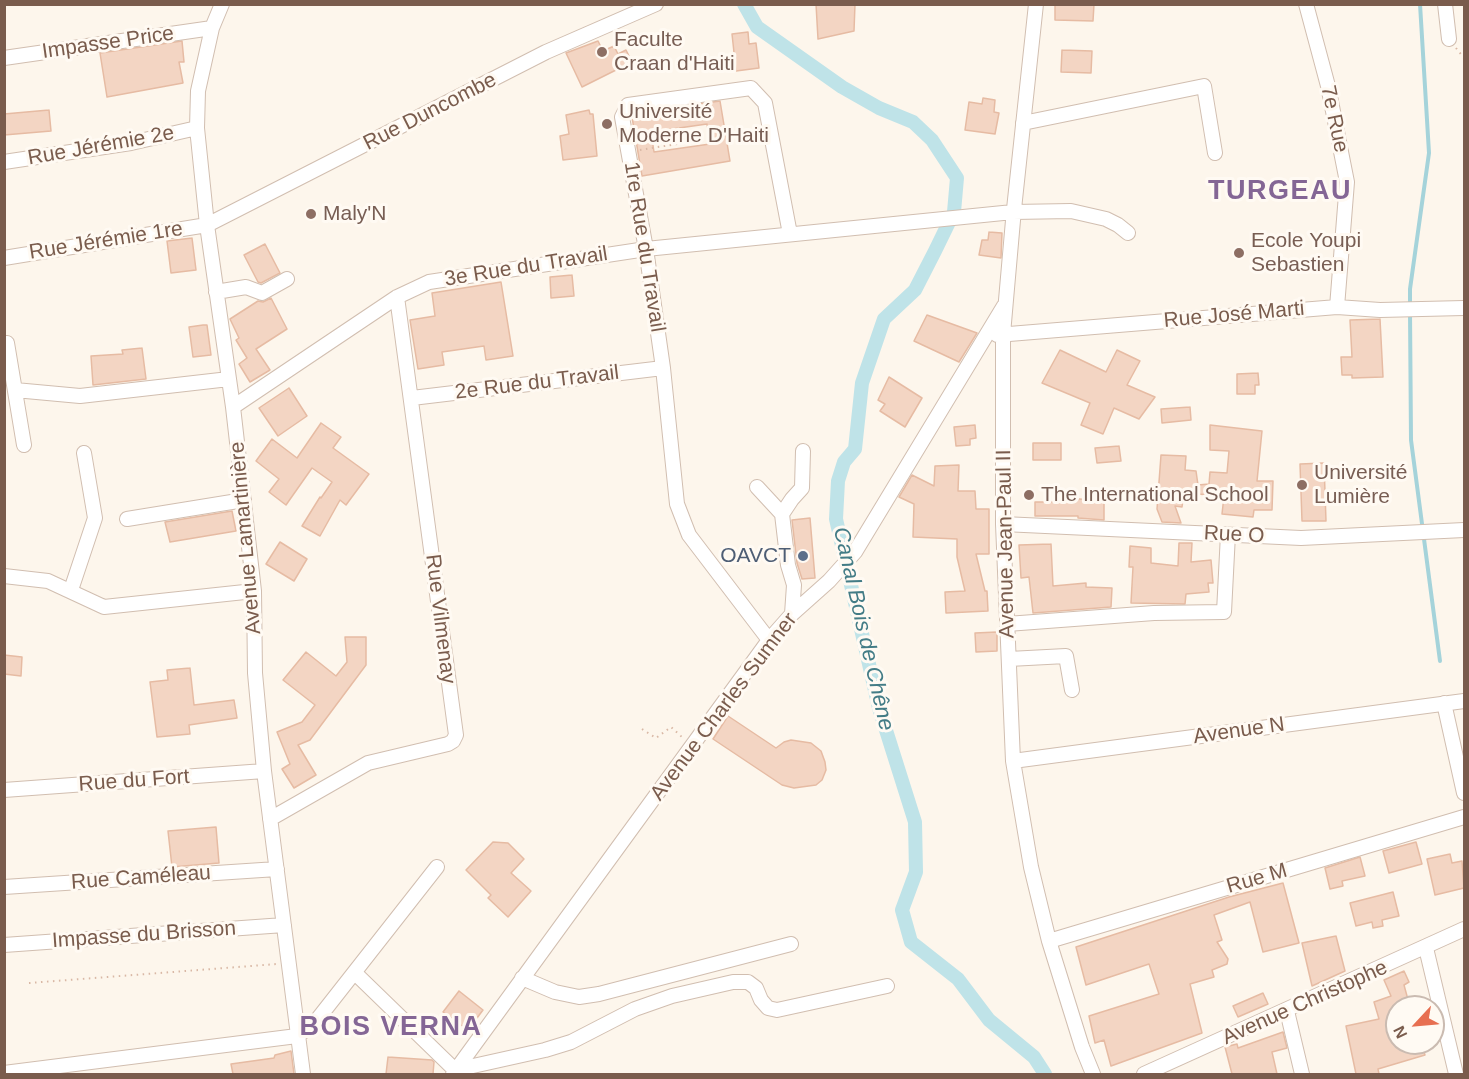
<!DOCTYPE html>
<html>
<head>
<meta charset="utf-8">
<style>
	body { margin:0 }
	#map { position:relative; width:1469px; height:1079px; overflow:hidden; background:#fdf6ec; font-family:Helvetica,sans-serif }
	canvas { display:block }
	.frame { position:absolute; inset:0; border:6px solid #7a5c4d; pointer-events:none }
	.north { position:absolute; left:1385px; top:995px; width:60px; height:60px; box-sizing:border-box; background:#fffaf3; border:2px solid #cabbb1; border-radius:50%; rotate:244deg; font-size:16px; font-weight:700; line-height:24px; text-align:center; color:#7a5c4d }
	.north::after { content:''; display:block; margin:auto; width:21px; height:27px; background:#e76f51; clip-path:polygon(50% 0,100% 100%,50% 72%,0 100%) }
</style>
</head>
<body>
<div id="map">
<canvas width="1469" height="1079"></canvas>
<div class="frame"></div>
<div class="north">N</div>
</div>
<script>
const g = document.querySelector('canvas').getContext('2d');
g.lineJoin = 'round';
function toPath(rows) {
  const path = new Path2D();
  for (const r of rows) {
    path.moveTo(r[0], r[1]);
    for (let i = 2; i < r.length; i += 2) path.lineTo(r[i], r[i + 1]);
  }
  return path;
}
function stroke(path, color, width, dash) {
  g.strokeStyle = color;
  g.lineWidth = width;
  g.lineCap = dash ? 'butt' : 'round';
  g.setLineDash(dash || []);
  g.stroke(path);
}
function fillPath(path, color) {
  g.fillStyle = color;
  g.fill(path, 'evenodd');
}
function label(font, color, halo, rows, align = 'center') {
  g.font = font + ' Helvetica,sans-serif';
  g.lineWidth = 6;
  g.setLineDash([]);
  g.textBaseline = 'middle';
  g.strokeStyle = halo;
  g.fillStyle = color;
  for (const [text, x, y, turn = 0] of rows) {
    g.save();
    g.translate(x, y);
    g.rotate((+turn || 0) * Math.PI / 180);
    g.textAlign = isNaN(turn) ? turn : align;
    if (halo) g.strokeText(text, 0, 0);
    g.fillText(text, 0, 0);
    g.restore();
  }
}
stroke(toPath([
	[1410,305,1410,289,1429,153,1420,4],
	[1410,312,1411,440,1440,661]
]), '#a5d3da', 4);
stroke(toPath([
	[744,4,757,27,842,87,879,108,913,122,932,140,957,178,954,212,935,251,915,290,884,319,862,383,855,449,844,462,838,481,836,519,879,708,915,822,916,872,902,910,911,942,958,979,989,1020,1034,1057,1045,1074]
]), '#bfe3e8', 14);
const building = toPath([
	[816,4,855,4,854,31,818,39,816,4],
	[1055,4,1094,4,1093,21,1055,20,1055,4],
	[748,32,749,44,756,43,759,68,736,71,732,34,748,32],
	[182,41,184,62,179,62,183,83,107,97,100,53,182,41],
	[598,41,603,51,614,46,618,54,626,50,632,62,582,87,566,53,598,41],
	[1062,50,1092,51,1091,73,1061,72,1062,50],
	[983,98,995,100,994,112,999,113,995,134,965,130,969,102,982,104,983,98],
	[720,101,730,161,642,176,632,117,634,113,720,101],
	[707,124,710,144,654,152,651,132,707,124],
	[49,110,51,131,4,135,4,114,49,110],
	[589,110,590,114,593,114,597,156,563,160,560,136,569,134,566,115,589,110],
	[989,232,1002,233,1001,258,979,255,982,240,988,240,989,232],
	[192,238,196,270,171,273,167,241,192,238],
	[265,244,280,273,261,283,258,282,244,255,265,244],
	[572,275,574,296,551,298,550,277,572,275],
	[501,282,513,356,486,360,484,346,442,352,444,365,418,369,410,320,435,316,432,293,501,282],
	[271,298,287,329,256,349,270,370,250,382,239,364,247,358,236,340,239,338,230,319,258,301,263,302,271,298],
	[927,315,977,333,959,362,914,341,927,315],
	[1380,319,1383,377,1352,378,1352,375,1342,375,1341,357,1352,357,1350,320,1380,319],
	[203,325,207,325,211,355,193,357,189,327,203,325],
	[142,348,146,379,93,385,91,356,123,354,122,350,142,348],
	[1060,350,1106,372,1117,350,1140,361,1127,385,1155,397,1139,419,1114,408,1103,434,1081,425,1090,403,1042,383,1060,350],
	[1258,373,1259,385,1255,385,1255,394,1237,394,1237,374,1258,373],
	[889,377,922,398,905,427,880,411,885,404,878,400,889,377],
	[289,388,307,416,278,436,259,408,289,388],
	[1190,407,1191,420,1162,423,1161,409,1190,407],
	[321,423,341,437,333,448,369,474,346,505,340,500,320,536,302,526,320,497,321,498,332,482,312,468,286,505,269,492,279,479,256,461,272,439,297,458,321,423],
	[975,425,976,438,970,439,970,445,956,446,954,427,975,425],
	[1210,425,1262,431,1257,481,1273,481,1272,510,1254,510,1253,517,1222,514,1224,496,1184,493,1182,507,1175,506,1181,523,1162,522,1157,509,1161,455,1186,456,1185,470,1196,471,1198,485,1209,484,1210,472,1227,473,1229,451,1210,450,1210,425],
	[1033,443,1061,443,1061,460,1033,460,1033,443],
	[1119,446,1121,461,1097,463,1095,448,1119,446],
	[1324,463,1326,521,1302,521,1300,464,1324,463],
	[959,465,958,491,975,491,976,509,989,509,989,554,976,554,985,591,987,591,988,611,946,613,945,592,965,591,957,557,957,539,913,537,914,504,899,497,912,475,934,486,935,466,959,465],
	[1055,497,1104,501,1104,520,1078,518,1078,516,1035,516,1035,502,1055,502,1055,497],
	[232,511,236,531,170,542,165,522,232,511],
	[810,518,815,578,802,579,797,563,792,520,810,518],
	[280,542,307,559,294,581,266,564,280,542],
	[1179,543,1192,543,1191,562,1211,560,1213,583,1208,583,1209,592,1186,594,1185,604,1131,603,1133,567,1129,567,1130,546,1151,548,1151,563,1178,566,1179,543],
	[1051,544,1053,586,1086,583,1086,587,1112,588,1111,607,1033,613,1029,577,1021,578,1019,545,1051,544],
	[997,632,997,651,976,652,975,633,997,632],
	[345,637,366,637,366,665,310,740,298,745,316,775,294,788,282,769,290,764,277,732,302,722,315,705,283,680,306,652,336,676,347,662,345,637],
	[4,655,22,657,21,676,4,674,4,655],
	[190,668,194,705,234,700,237,718,189,725,190,734,157,737,150,682,168,680,167,670,190,668],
	[728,716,776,748,784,742,791,740,811,743,821,751,825,762,826,770,822,780,816,785,794,788,782,785,713,739,728,716],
	[216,827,219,863,172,867,168,831,216,827],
	[493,842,508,843,524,859,511,873,531,891,508,917,488,898,491,895,466,870,493,842],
	[1416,842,1422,864,1389,873,1383,851,1416,842],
	[1450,854,1452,863,1462,861,1464,888,1435,895,1427,859,1450,854],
	[1360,857,1365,876,1342,881,1343,886,1330,889,1325,868,1360,857],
	[1283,883,1299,943,1263,952,1250,902,1214,915,1222,940,1217,942,1228,959,1227,964,1212,970,1214,977,1190,984,1202,1033,1111,1066,1104,1040,1095,1043,1089,1016,1159,994,1149,964,1086,985,1076,947,1229,897,1283,883],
	[1393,892,1399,916,1382,920,1383,926,1373,928,1372,922,1356,926,1350,903,1393,892],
	[1336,936,1345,971,1312,986,1302,943,1336,936],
	[1404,971,1409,982,1404,985,1410,1007,1397,1007,1397,1043,1421,1043,1425,1055,1378,1069,1379,1074,1356,1074,1346,1026,1379,1019,1374,1002,1391,996,1384,980,1404,971],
	[459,991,483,1010,468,1030,443,1012,459,991],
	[1263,993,1268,1004,1238,1017,1233,1006,1263,993],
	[1283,1032,1287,1048,1272,1052,1277,1074,1232,1074,1225,1047,1237,1044,1238,1048,1283,1032],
	[291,1051,294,1074,233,1074,231,1064,274,1058,275,1055,291,1051],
	[388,1057,432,1060,434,1062,433,1074,386,1074,388,1057]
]);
fillPath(building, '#f3d5c3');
stroke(building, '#e6bba3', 1.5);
const minor = toPath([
	[222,4,212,28,198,91,197,128,207,225,233,407,254,591,255,673,264,771,303,1074],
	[1036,4,1014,209,1003,334,1003,524,1013,761,1031,867,1049,941,1082,1047,1093,1074],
	[1306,4,1328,86,1347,182,1337,307],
	[1445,4,1449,39],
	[4,58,212,28],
	[1023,123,1204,86,1215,153],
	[4,162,131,143,197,128],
	[4,258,207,225,546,52,656,4],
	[216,292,246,287,262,293,287,279],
	[997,335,1337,307,1380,310,1464,308],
	[7,343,24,445],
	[15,390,80,396,229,379],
	[412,398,663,368],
	[233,407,397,297,429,282,646,249,1013,212,1071,211,1106,219,1118,225,1128,233],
	[757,487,782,514,788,565,794,585,792,614],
	[782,514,792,499,802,488,803,451],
	[127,519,244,500],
	[1003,524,1301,538,1464,530],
	[4,576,48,581,104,607,254,591],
	[71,590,95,518,84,453],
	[1007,624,1154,613,1224,612,1228,534],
	[769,640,689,535,677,504,663,368,646,249,622,117,628,105,751,88,765,103,790,234],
	[1009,659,1066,656,1072,690],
	[1444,703,1464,793],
	[1013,761,1464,701],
	[4,790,264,771],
	[270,819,368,763,448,744,453,741,456,735,397,297],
	[4,887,277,869],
	[1049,941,1464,817],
	[4,945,284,925],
	[1426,948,1456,1074],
	[355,973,455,1070,545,1050,571,1042,635,1009,672,996,733,982,748,982,756,988,761,1000,768,1008,777,1010,887,986],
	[522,978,555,992,579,997,599,994,791,944],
	[1287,1011,1302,1074],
	[4,1073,297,1036,313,1025,437,867],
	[453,1074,769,640,792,614,829,581,855,552,1004,306],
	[1144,1074,1464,929]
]);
stroke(minor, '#d1beb0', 16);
stroke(toPath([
	[1456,48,1464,58],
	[640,150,689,142],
	[642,729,656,738,671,727,683,738],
	[29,983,277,964]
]), '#d9b8a5', 2, [1.5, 4.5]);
stroke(minor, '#fff', 14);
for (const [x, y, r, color] of [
	[602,52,6,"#8d6e63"],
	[607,124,6,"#8d6e63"],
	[311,214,6,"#8d6e63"],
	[1239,253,6,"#8d6e63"],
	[1302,485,6,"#8d6e63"],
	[1029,495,6,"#8d6e63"],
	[803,556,6,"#5c6f8a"]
]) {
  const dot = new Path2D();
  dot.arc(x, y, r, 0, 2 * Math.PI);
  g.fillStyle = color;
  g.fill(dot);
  stroke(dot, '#fffaf3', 2);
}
label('21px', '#785e54', '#fffaf3', [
	["Faculte",614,40],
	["Craan d'Haiti",614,64],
	["Université",619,112],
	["Moderne D'Haiti",619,136],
	["Maly'N",323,214],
	["Ecole Youpi",1251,241],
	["Sebastien",1251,265],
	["Université",1314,473],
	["Lumière",1314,497],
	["The International School",1041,495]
], 'left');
label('21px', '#7a5c4d', '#fffaf3', [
	["Impasse Price",108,43,-8],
	["Rue Duncombe",430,112,-27],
	["7e Rue",1334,119,78],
	["Rue Jérémie 2e",101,146,-10],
	["Rue Jérémie 1re",106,241,-9],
	["1re Rue du Travail",644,247,81],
	["3e Rue du Travail",526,267,-9],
	["Rue José Marti",1234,315,-5],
	["2e Rue du Travail",537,383,-7],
	["Rue O",1234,535,3],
	["Avenue Lamartinière",246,538,-95],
	["Avenue Jean-Paul II",1006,544,-91],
	["Rue Vilmenay",440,619,83],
	["Avenue Charles Sumner",724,707,-53],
	["Avenue N",1239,731,-8],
	["Rue du Fort",134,781,-4],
	["Rue Caméleau",141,878,-4],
	["Rue M",1257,879,-16],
	["Impasse du Brisson",144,935,-4],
	["Avenue Christophe",1305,1003,-24]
]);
label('21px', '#4e5e75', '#fffaf3', [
	["OAVCT",791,556]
], 'right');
label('italic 22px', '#437c86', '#fffaf3', [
	["Canal Bois de Chêne",863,629,77]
]);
g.letterSpacing = '1.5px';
label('bold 27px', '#846695', '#fffaf3', [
	["TURGEAU",1280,192],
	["BOIS VERNA",391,1028]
]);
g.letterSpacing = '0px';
</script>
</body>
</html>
